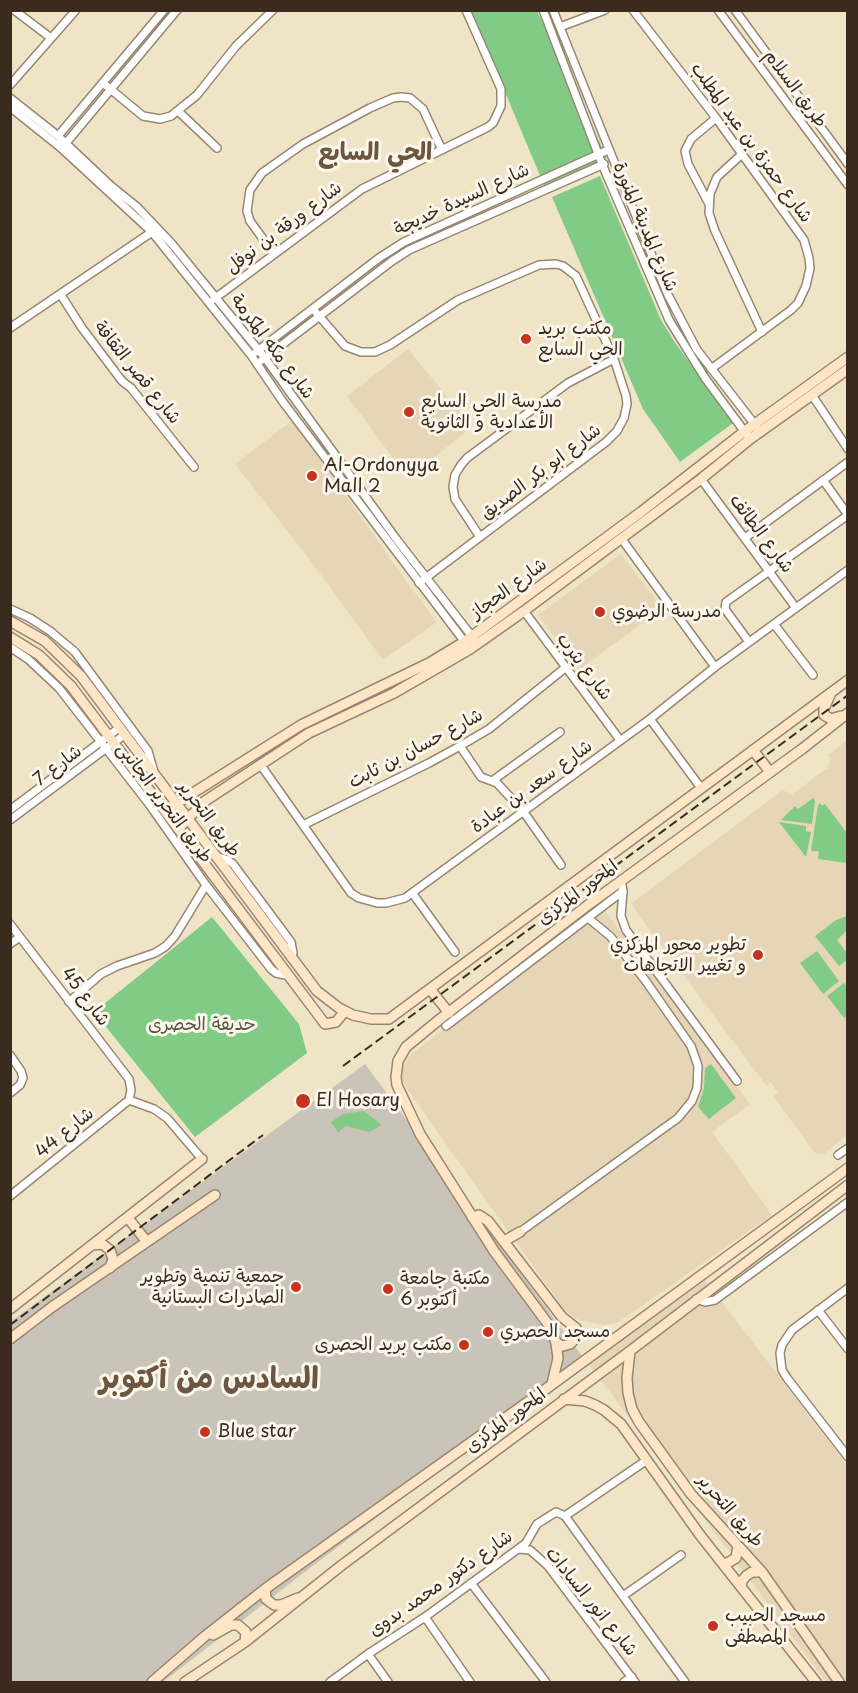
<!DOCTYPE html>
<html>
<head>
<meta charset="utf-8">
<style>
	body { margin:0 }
	#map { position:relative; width:858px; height:1693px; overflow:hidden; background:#f0e4c7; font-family:"Playpen Sans",sans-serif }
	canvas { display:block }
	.frame { position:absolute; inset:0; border:12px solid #3b2a1e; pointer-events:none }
</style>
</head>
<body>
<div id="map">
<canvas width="858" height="1693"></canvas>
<div class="frame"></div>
</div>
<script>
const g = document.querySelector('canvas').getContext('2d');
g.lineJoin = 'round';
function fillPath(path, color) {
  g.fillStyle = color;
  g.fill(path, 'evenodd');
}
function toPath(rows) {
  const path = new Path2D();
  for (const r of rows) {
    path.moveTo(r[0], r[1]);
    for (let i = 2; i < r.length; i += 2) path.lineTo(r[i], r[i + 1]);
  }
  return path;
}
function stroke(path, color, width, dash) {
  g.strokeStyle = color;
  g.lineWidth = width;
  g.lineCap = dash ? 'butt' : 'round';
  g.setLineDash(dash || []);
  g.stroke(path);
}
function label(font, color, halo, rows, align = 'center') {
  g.font = font + ' "Playpen Sans","Playpen Sans Arabic",sans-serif';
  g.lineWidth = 6;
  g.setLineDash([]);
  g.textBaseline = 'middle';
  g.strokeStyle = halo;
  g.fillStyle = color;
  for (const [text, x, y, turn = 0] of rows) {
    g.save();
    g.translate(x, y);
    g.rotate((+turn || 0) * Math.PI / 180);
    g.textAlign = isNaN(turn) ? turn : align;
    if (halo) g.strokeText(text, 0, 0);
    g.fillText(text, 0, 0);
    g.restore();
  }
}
fillPath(toPath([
	[408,349,472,427,408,478,347,396],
	[293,420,406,581,437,622,383,660,313,564,235,464],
	[621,554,662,608,579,670,538,615],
	[847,740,847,1135,824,1154,815,1153,773,1096,778,1093,770,1082,767,1086,762,1080,634,909,632,903,783,790,793,796,795,794,794,793,823,771,829,769,827,766,830,764,829,761,831,759,828,755],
	[603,908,750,1104,712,1132,772,1215,617,1323,603,1325,576,1319,565,1311,407,1089,403,1081,402,1072,405,1063,410,1055],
	[705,1280,847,1465,847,1682,826,1682,586,1360]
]), '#e6d6b7');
fillPath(toPath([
	[365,1064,585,1360,310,1568,163,1682,11,1682,10,1322]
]), '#cac3b8');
fillPath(toPath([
	[471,11,537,11,607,158,544,185],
	[600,176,661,320,676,344,733,423,680,462,643,409,552,197],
	[813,798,815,801,812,824,781,820,795,806,798,809],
	[820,803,822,806,825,804,847,833,847,863,818,859,819,851,811,851,818,805],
	[779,822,806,826,806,831,811,832,806,857],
	[847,916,847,930,837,940,847,953,847,960,839,966,815,936,836,920],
	[212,917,299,1024,307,1053,195,1137,94,1012],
	[817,951,839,981,823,994,800,963],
	[844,983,848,987,847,1016,844,1018,827,996],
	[711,1064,736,1098,709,1119,698,1107,704,1088,705,1068],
	[364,1111,382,1125,369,1132,346,1126,338,1132,331,1122,343,1114]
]), '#81cb87');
const street = toPath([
	[14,10,51,38],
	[543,10,602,164,669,320,705,378,750,439],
	[553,10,667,293,697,350,756,426],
	[633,10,716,118,804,240,809,258,810,268,806,286,798,303,791,310,711,369],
	[718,10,848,185],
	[735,10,848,164],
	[560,27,605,10],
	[103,83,143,116,160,119,171,116,197,95,236,46,273,10],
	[10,85,76,10],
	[10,98,58,136,111,186,137,207,172,244,265,358,397,540,474,639],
	[10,107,60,147,152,232,251,355,283,402,467,645],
	[178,111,217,148],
	[58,136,164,10],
	[66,143,177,10],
	[742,154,717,177,710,194,709,213,715,231,762,332],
	[708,202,688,164,685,151,691,139,716,118],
	[274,254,250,221,247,211,250,190,262,173,303,144,370,108,393,98,401,97,410,98,423,109,442,150],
	[61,295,82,328,122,381,131,388,194,467],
	[214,299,362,189,488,127,493,123,501,106,501,89,466,10],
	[313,309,345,346,361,352,375,352,390,345,458,300,539,265,556,264,563,266,576,276,614,359,626,396,627,404,624,418,617,431,606,442,419,583],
	[10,328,152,232],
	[256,352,379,258,404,242,608,150],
	[262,360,392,261,409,250,604,164],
	[812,395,848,449],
	[701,479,796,608],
	[823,480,848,515],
	[480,537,455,499,453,487,455,475,461,465,467,458,568,383,614,359],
	[621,538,715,667],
	[745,538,848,462],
	[10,609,30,618,50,631,75,652,148,751,154,772],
	[524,611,620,740],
	[774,624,813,675],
	[749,642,725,609,726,602,848,515],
	[10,647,28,659,59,688,149,804,206,885,271,969,276,973,290,976],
	[650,719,701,788],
	[460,746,481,777,497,783,523,811,561,865],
	[260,764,351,893,359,898,377,903,386,903,405,898,650,719,715,667,848,570],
	[492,781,560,732],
	[10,810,119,728],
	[10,820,124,735],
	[303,825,429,763,460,746,489,729,565,668],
	[217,857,228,860,233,864,291,942,293,953,291,958],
	[621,880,623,891,621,916,626,930,737,1081],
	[413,894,455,952],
	[10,924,129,1079,131,1090,129,1100,10,1196],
	[10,944,20,937],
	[69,1002,101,974,117,966,155,953,166,946,175,936,206,885],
	[446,1026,623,891],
	[10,1055,21,1071,23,1078,20,1085,10,1093],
	[129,1100,154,1109,167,1118,202,1159],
	[838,1155,848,1148],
	[520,1232,678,1118,692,1101,697,1088,698,1066,691,1046,645,980,610,936,588,918],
	[848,1288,792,1330,782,1345,780,1353,782,1370,787,1378,848,1457],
	[696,1299,705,1302,715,1300,848,1202],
	[818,1310,848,1349],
	[565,1516,647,1460],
	[519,1549,530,1550,548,1566,635,1682],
	[471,1583,546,1682],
	[623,1596,681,1555],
	[425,1617,470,1682],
	[368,1654,388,1682],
	[330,1682,368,1654,425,1617,518,1549,526,1543,537,1524,556,1512,565,1516,685,1682],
	[624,1682,632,1677]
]);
const secondary = toPath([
	[10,621,45,641,81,676,317,991,339,1008,353,1015,371,1019,389,1019,848,680],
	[10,637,39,655,71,686,325,1024,336,1022,345,1011],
	[830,695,824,709,824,715,831,719,841,716],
	[753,750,770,772],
	[166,810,301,725,429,663,464,642,641,512,745,431,848,357],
	[179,828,205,801,309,733,394,693,470,649,524,611,701,479,750,439,848,369],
	[430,989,449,1013],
	[472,1217,479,1215,488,1221,562,1317,576,1328,575,1339,570,1344,563,1346,556,1343],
	[128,1218,147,1242],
	[504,1241,520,1232],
	[93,1245,102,1244,110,1250,113,1259,110,1268],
	[10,1309,202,1159],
	[10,1339,52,1307,215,1195],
	[630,1351,627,1378,628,1393,632,1409,639,1422,691,1494,762,1572,839,1682],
	[552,1384,558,1358,556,1343,551,1328,494,1251,420,1134,397,1085,396,1077,398,1061,406,1047,440,1019,588,905,802,749,848,713],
	[564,1399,585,1401,595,1405,604,1410,621,1424,700,1535,816,1682],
	[724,1565,736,1558,738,1546],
	[741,1587,742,1581,746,1576,752,1572,762,1572],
	[265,1589,266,1599,274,1605,281,1605,298,1598],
	[213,1635,231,1625,238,1625,246,1632,245,1642],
	[152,1682,204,1637,265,1589,539,1394,848,1168],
	[185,1682,245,1642,342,1565,630,1351,848,1185]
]);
stroke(street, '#968772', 10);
stroke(secondary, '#968772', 12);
stroke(street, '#fff', 7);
stroke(secondary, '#fee5c5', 9);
stroke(toPath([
	[343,1066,848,695],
	[10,1325,263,1135]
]), '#3b2a1e', 2, [9, 4.5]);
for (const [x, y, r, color] of [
	[526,339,6,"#c8321e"],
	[409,412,6,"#c8321e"],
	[312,476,6,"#c8321e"],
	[600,612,6,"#c8321e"],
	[758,955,6,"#c8321e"],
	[303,1101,8,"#c8321e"],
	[296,1287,6,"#c8321e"],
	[388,1289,6,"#c8321e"],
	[488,1332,6,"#c8321e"],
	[464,1345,6,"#c8321e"],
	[205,1432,6,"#c8321e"],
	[713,1626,6,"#c8321e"]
]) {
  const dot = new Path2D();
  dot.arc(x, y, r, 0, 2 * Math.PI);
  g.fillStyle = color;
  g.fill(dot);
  stroke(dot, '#fbf7ec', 2);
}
label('18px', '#3b2a1e', '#fbf7ec', [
	["طريق السلام",795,89,53],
	["شارع حمزة بن عبد المطلب",751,143,54],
	["شارع السيدة خديجة",462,200,-25],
	["شارع المدينة المنورة",645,227,67],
	["شارع ورقة بن نوفل",284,228,-37],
	["شارع مكه المكرمة",272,347,53],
	["شارع قصر الثقافة",137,373,51],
	["شارع ابو بكر الصديق",541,472,-37],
	["شارع الطائف",761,534,53],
	["شارع الحجاز",509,589,-36],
	["شارع يثرب",584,667,53],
	["شارع حسان بن ثابت",416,749,-28],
	["شارع 7",58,766,-37],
	["شارع سعد بن عبادة",532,787,-36],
	["طريق التحرير الجانبى",164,803,53],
	["طريق التحرير",209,819,53],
	["المحور المركزى",578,893,-37],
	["شارع 45",85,997,53],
	["شارع 44",65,1133,-39],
	["المحور المركزى",506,1421,-37],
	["طريق التحرير",730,1511,49],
	["شارع دكتور محمد بدوى",441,1584,-35],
	["شارع انور السادات",591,1602,51]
]);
label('18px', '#3b2a1e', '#fbf7ec', [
	["مكتب بريد",538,329],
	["الحي السابع",538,350],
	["مدرسة الحي السابع",421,402],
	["الأعدادية و الثانوية",421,423],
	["Al-Ordonyya",324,466],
	["Mall 2",324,487],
	["مدرسة الرضوي",612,612],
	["تطوير محور المركزي",746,945,"right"],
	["و تغيير الاتجاهات",746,966,"right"],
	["El Hosary",316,1101],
	["جمعية تنمية وتطوير",284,1277,"right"],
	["الصادرات البستانية",284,1298,"right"],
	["مكتبة جامعة",400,1279],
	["6 أكتوبر",400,1300],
	["مسجد الحصري",500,1332],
	["مكتب بريد الحصرى",452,1345,"right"],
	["Blue star",217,1432],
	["مسجد الحبيب",725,1616],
	["المصطفى",725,1637]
], 'left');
label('18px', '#505a3e', '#fbf7ec', [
	["حديقة الحصرى",202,1025]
]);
label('bold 24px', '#6c5640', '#fbf7ec', [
	["الحي السابع",375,153]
]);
label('bold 30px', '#6c5640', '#fbf7ec', [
	["السادس من أكتوبر",209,1380]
]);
</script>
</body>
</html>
